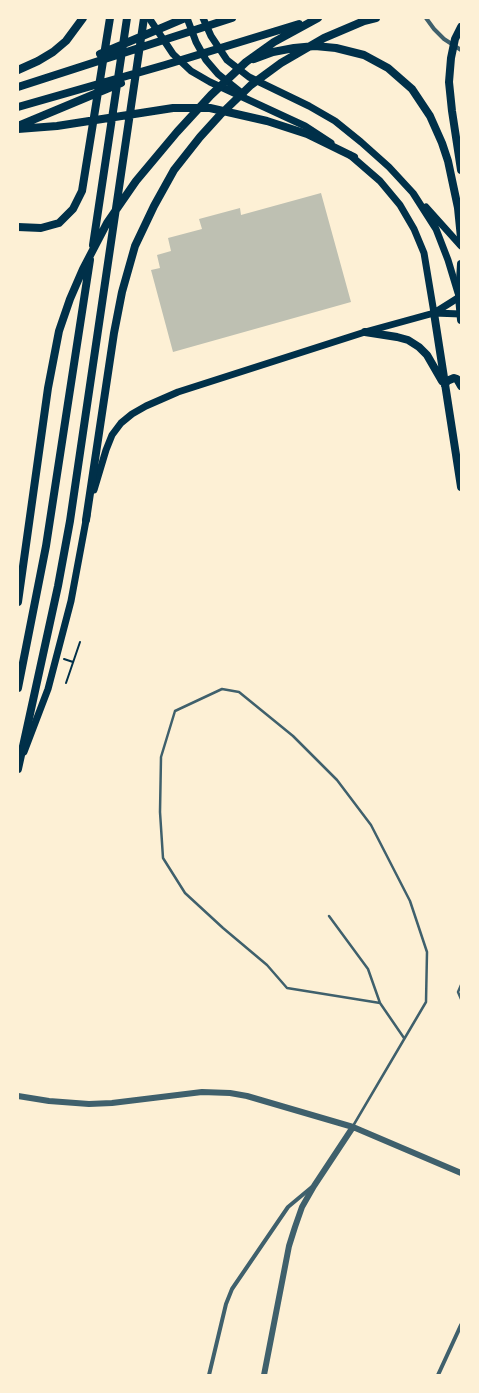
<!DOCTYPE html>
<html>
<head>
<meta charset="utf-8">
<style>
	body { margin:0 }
	#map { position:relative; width:479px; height:1393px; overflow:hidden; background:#fdf0d5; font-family:"Noto Serif",serif }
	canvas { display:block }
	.frame { position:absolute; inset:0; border:19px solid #fdf0d5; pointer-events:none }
</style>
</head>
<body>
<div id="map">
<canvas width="479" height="1393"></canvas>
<div class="frame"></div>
</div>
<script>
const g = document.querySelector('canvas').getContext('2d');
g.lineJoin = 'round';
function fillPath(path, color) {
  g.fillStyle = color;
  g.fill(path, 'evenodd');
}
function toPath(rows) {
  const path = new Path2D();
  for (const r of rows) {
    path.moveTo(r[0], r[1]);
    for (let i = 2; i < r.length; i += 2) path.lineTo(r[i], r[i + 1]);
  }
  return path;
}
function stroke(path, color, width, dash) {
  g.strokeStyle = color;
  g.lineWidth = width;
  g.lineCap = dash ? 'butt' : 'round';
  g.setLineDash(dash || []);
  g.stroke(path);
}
fillPath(toPath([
	[321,193,351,302,173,352,151,270,160,268,157,255,171,251,168,238,202,229,199,219,240,208,241,215]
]), '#bec0b2');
stroke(toPath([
	[64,659,73,662],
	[66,683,80,642]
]), '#003049', 2);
stroke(toPath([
	[329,916,368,969,380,1003,404,1038],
	[461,985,458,992,461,999],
	[353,1126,426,1002,427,952,410,901,371,825,337,780,293,736,239,692,222,689,175,711,161,757,160,812,163,858,185,893,223,928,267,965,287,988,380,1003]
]), '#3f606c', 2.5);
stroke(toPath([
	[426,18,434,29,444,39,461,50],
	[209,1375,226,1304,232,1289,288,1207,312,1187],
	[438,1375,461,1325]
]), '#3f606c', 4);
stroke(toPath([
	[18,1096,49,1101,89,1104,112,1103,202,1092,230,1093,247,1096,353,1127,461,1173],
	[264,1375,289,1246,295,1227,302,1207,314,1186,353,1127]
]), '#3f606c', 6);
stroke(toPath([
	[149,18,173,54,191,71,210,82,305,126,331,143],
	[187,18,196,42,206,60,218,74,243,94],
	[203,18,211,36,227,60,249,77,309,106,335,121,361,142,389,167,413,193,436,229,448,260,458,293],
	[350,155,380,181,400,205,414,229,424,253,434,313],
	[426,207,461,246],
	[434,313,461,314],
	[94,490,106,450,112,435,121,423,132,414,146,406,178,392,365,332,434,313,461,296],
	[24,752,48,689,71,601,87,515]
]), '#003049', 7);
stroke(toPath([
	[459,297,461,320],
	[434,313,461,487],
	[365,332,397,337,408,340,419,347,427,355,442,381],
	[445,385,447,381,454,378,457,379,461,386]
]), '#003049', 8);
stroke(toPath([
	[461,27,455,39,451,58,449,82,452,111,461,170],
	[100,54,185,18],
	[254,59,273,52,294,48,315,46,336,48,364,55,388,68,412,89,430,116,442,143,448,161,458,208,461,238],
	[18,70,38,61,53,52,66,41,83,18],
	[18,87,232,18],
	[18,107,165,65,299,24],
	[18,126,121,83],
	[18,129,57,126,173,108,210,108,267,121,307,134,354,157],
	[18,227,41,228,59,223,73,209,82,191,110,18],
	[93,245,127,18],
	[459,297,461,264],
	[86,520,114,333,122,292,135,246,154,206,174,170,200,137,220,115,251,85,281,63,324,38,364,21,376,18],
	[18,602,48,388,59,331,70,299,83,269,107,223,136,181,177,132,211,95,246,62,274,42,318,18],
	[18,688,46,546,90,260],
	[18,769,58,586,70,521,144,18]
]), '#003049', 8);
</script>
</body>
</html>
